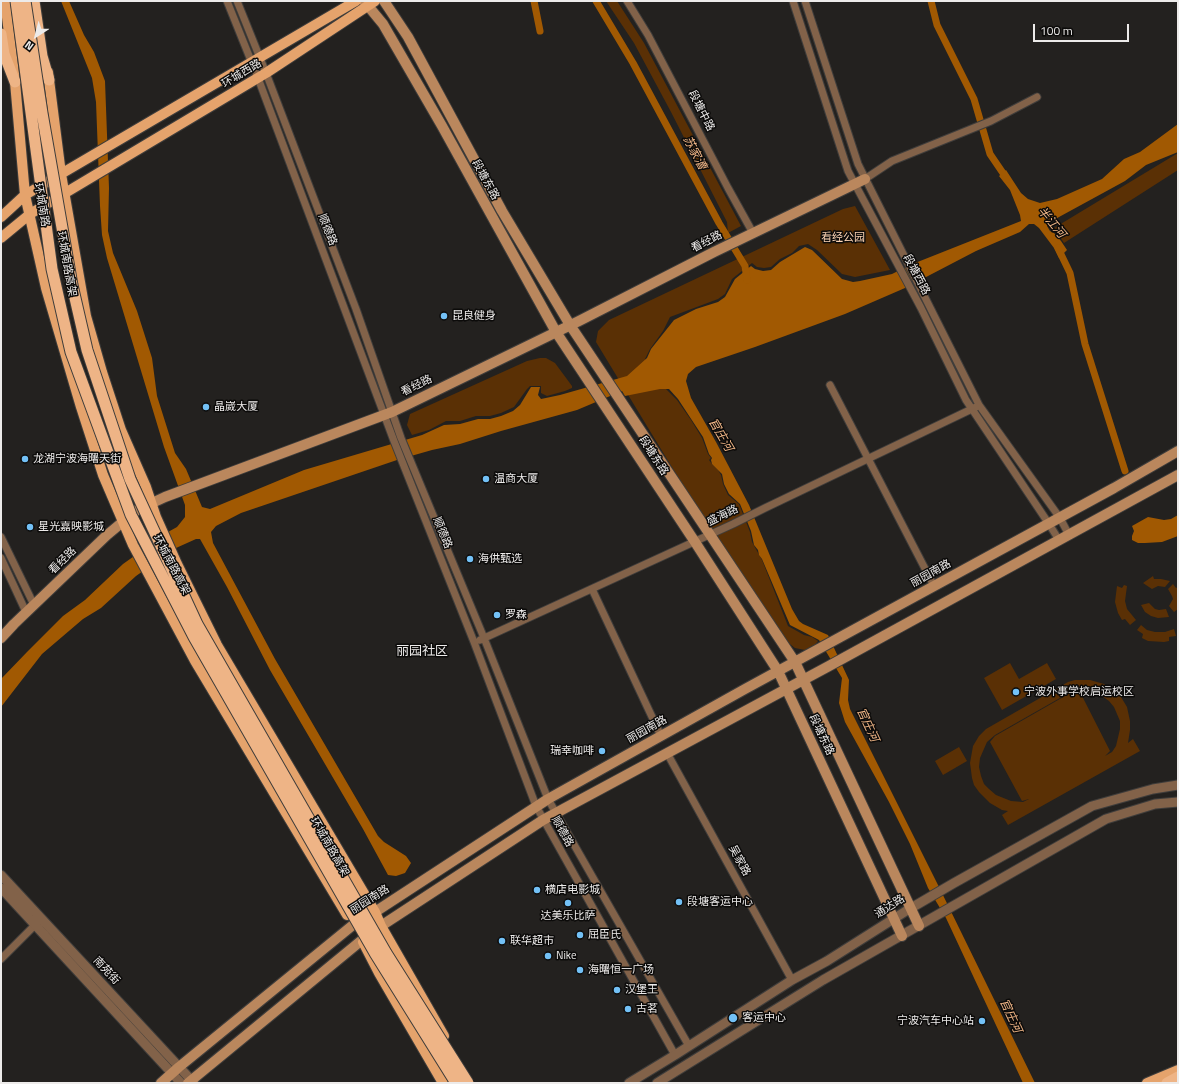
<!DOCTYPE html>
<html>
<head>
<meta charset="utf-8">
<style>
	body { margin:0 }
	#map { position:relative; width:1179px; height:1084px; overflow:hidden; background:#23211f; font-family:"Titillium Web",sans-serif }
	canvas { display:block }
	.frame { position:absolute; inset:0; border:2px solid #edebea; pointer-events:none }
	.north { position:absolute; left:16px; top:16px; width:40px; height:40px; -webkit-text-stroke:3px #0c0b0a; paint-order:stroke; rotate:216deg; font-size:11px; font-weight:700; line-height:16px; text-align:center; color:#edebea }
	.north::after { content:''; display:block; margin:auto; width:14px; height:18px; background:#edebea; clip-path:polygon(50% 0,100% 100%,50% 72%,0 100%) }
	.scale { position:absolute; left:1033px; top:24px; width:96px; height:18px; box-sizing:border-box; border:2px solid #edebea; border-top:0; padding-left:5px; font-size:12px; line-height:14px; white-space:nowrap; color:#edebea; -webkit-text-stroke:3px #0c0b0a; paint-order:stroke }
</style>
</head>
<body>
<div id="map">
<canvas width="1179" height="1084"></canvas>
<div class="frame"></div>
<div class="north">N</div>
<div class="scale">100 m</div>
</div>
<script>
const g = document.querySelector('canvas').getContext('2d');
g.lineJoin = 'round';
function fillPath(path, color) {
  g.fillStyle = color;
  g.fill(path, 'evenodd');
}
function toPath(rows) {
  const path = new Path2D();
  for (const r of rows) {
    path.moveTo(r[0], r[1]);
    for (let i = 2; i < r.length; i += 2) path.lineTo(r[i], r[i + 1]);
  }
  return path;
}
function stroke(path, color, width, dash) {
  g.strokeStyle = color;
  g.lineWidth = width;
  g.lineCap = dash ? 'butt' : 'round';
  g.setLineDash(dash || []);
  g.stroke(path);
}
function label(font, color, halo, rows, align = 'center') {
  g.font = font + ' "Titillium Web","Noto Sans SC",sans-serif';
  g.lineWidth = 3;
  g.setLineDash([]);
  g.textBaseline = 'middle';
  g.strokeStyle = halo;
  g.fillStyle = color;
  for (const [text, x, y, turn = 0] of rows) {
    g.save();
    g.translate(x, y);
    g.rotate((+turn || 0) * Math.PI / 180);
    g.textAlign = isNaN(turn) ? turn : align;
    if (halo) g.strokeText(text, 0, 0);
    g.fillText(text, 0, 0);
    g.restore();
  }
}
fillPath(toPath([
	[606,1,617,1,644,43,741,226,728,233,727,222,671,112,634,43],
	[1178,153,1178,170,1064,243,1054,228],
	[855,206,890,270,855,277,842,274,817,250,808,244,799,246,792,253,780,259,771,267,764,268,757,267,752,263,732,279,725,294,718,299,670,317,663,331,650,349,645,359,666,389,677,400,691,420,702,438,708,454,711,458,709,460,712,464,718,470,721,475,723,484,728,495,739,504,750,532,752,542,762,560,788,626,804,635,812,637,818,641,814,646,805,650,795,648,786,641,707,525,596,342,598,331,609,320,843,209],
	[540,358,546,358,555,363,572,386,572,388,565,391,547,396,541,393,541,386,530,386,527,389,514,407,501,413,490,416,476,416,460,421,446,421,429,430,412,435,407,425,410,414,527,361],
	[1153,576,1154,579,1161,579,1170,581,1165,587,1158,586,1152,589,1143,583],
	[1173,584,1176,588,1178,587,1178,609,1174,612,1169,606,1173,599,1172,596,1168,589],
	[1124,585,1127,586,1125,601,1127,609,1136,620,1130,625,1125,619,1122,620,1118,613,1115,602,1117,586,1122,588],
	[1149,603,1155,609,1159,610,1166,609,1169,617,1158,618,1151,616,1145,612,1141,605],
	[1141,625,1147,630,1155,632,1165,632,1174,629,1176,636,1169,637,1169,641,1164,642,1148,641,1142,638,1143,634,1137,630],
	[1010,663,1019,679,1047,663,1056,679,1002,710,984,678],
	[1075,680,1090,680,1104,684,1121,697,1127,707,1130,721,1130,730,1128,743,1133,739,1140,751,1008,825,1002,815,1008,811,1002,810,990,803,979,792,974,785,972,778,970,763,973,746,979,736,986,729,1068,682],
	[1079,689,1098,693,1109,701,1114,707,1120,721,1120,729,1116,746,1112,752,1105,756,1110,751,1080,692,1072,692,995,736,990,742,1022,801,1029,799,1023,802,1011,801,996,795,989,789,984,784,981,776,979,767,980,758,987,742,995,735,1074,690],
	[959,747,967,761,943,775,935,761]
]), '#5a3005');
fillPath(toPath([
	[61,1,69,1,84,35,94,52,105,81,109,188,108,231,113,253,137,311,152,358,157,396,175,453,186,469,202,507,210,509,304,470,422,435,444,425,460,424,478,419,490,419,501,416,513,411,520,405,531,387,540,387,538,395,541,399,560,395,627,376,647,358,651,349,674,320,696,309,718,302,725,297,735,279,751,266,755,269,763,271,771,270,780,262,805,247,812,250,842,279,853,282,860,281,892,274,910,265,1021,221,1020,215,1010,190,999,176,1006,170,1021,193,1028,199,1040,203,1057,199,1102,179,1124,159,1140,152,1178,124,1178,152,1146,165,1125,181,1048,223,1047,226,1050,231,1054,233,1061,241,1067,250,1059,258,1054,248,1039,228,1034,224,1029,224,1020,232,976,251,905,288,845,314,755,347,696,367,688,374,686,381,691,398,716,442,749,505,792,609,799,621,803,624,828,635,849,680,848,700,850,709,939,887,1035,1083,1023,1083,946,918,928,888,910,844,889,802,845,722,839,703,842,678,819,640,790,625,762,559,759,555,758,550,754,545,751,531,740,504,729,494,724,484,722,474,712,464,711,460,712,458,709,454,703,437,678,399,669,389,660,389,625,396,622,391,577,410,501,431,460,444,432,450,397,460,241,513,216,526,211,532,213,543,275,659,378,836,384,842,406,856,411,863,405,873,396,876,388,875,363,829,270,670,227,587,200,539,196,539,176,548,136,576,101,608,83,619,42,654,1,707,1,679,27,652,63,616,85,600,123,564,168,532,177,527,185,517,185,505,164,447,107,258,102,235,100,206,96,102,92,78],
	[1178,515,1178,536,1162,542,1145,543,1138,543,1132,540,1132,536,1134,531,1132,526,1148,517,1164,520,1171,519]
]), '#a15902');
stroke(toPath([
	[534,1,540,31],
	[596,1,633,63,719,223,745,266,747,280],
	[931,1,937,25,974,99,990,154,1007,179],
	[1058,248,1070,273,1085,344,1125,471]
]), '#a15902', 7);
const minor = toPath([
	[227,1,258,78,394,441,474,642,536,806,675,1055],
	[237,1,266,73,356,309,401,438,484,638,548,799,689,1046],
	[627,1,648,35,728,188,753,233],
	[793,1,848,171,921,308,966,400,1049,524,1059,540],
	[805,1,858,164,979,405,1060,518,1069,535],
	[865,179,892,161,991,121,1037,97],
	[830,385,934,586],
	[1,537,34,605],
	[1,558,26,612],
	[592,589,661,736],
	[480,640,733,524,765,508,976,407],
	[667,753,792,980],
	[1,959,38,922]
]);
const tertiary = toPath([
	[1,875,194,1083],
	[1,888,181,1083],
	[629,1083,675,1055,792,980,827,961,906,911,954,883,1092,806,1153,789,1178,785],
	[657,1083,823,980,1106,819,1155,804,1178,802]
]);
const secondary = toPath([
	[364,1,383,24,442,126,556,332,695,542,778,671,902,936],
	[384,1,408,37,502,211,570,325,795,662,919,926],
	[1,638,14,624,107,535,137,510,165,497,392,412,579,321,714,252,865,179],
	[161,1083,179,1067,353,925,375,912,548,799,745,689,1114,488,1178,451],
	[188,1083,362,940,381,926,543,820,829,666,1178,475]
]);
const primary = toPath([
	[5,1,15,82,25,195,46,288,81,407,103,475,133,545,195,661,347,915],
	[48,72,61,174,86,316,102,372,121,430,146,487,156,517,177,564,217,645,375,912,381,926,444,1036],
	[1,217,25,195,356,1],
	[1,238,30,214,266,73,375,1],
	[363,942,379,973,443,1083],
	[1147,1083,1178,1070]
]);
const trunk = toPath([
	[34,1,42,56,49,80],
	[1,34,4,54,15,82],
	[1167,1083,1178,1077]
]);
stroke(minor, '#3f3d3b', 9);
stroke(tertiary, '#3f3d3b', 11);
stroke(secondary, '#3f3d3b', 12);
stroke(primary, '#3f3d3b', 12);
stroke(trunk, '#3f3d3b', 13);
stroke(minor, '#826249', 7);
stroke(tertiary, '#826249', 9);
stroke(secondary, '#ba875d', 10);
stroke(primary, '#e5a36c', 10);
stroke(trunk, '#eeb486', 11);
const trunkBridge = toPath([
	[16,1,52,269,71,352,131,515,194,637,375,953,456,1083],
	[25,1,42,113,72,285,87,350,130,479,197,624,386,953,468,1083]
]);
stroke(trunkBridge, '#3f3d3b', 13, []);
stroke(trunkBridge, '#eeb486', 11);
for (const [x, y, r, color] of [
	[444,316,4,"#73c1f6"],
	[206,407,4,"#73c1f6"],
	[25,459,4,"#73c1f6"],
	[486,479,4,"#73c1f6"],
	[30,527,4,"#73c1f6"],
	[470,559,4,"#73c1f6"],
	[497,615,4,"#73c1f6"],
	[1016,692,4,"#73c1f6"],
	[602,751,4,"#73c1f6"],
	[537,890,4,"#73c1f6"],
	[679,902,4,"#73c1f6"],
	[568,903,4,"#73c1f6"],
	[580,935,4,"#73c1f6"],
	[502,941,4,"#73c1f6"],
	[548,956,4,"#73c1f6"],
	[580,970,4,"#73c1f6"],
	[617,990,4,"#73c1f6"],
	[628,1009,4,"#73c1f6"],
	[733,1018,5,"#73c1f6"],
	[982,1021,4,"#73c1f6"]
]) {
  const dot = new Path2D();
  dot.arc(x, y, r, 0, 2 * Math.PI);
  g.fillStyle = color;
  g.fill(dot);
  stroke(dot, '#0c0b0a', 1.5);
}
label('11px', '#edebea', '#0c0b0a', [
	["环城西路",242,74,-31],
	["段塘中路",701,111,63],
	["段塘东路",485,180,61],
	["环城南路",41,205,80],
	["顺德路",327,230,69],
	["看经路",707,242,-27],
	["环城南路高架",66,264,80],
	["段塘西路",916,275,62],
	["看经路",417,386,-26],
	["段塘东路",653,456,57],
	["盛海路",723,516,-26],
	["顺德路",442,533,68],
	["看经路",63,561,-44],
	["环城南路高架",171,565,62],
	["丽园南路",931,574,-29],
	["丽园南路",647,730,-29],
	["段塘东路",821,735,65],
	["顺德路",562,832,61],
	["环城南路高架",329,847,60],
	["吴家路",739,861,61],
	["丽园南路",370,900,-32],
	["通达路",890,907,-32],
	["南苑街",106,971,47]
]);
label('11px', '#fed5b5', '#0c0b0a', [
	["看经公园",843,238]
]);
label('11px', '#edebea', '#0c0b0a', [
	["昆良健身",452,316],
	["晶崴大厦",214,407],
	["龙湖宁波海曙天街",33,459],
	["温商大厦",494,479],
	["星光嘉映影城",38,527],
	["海供甄选",478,559],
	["罗森",505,615],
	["宁波外事学校启运校区",1024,692],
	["瑞幸咖啡",594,751,"right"],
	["横店电影城",545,890],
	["段塘客运中心",687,902],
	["达美乐比萨",568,916,"center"],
	["屈臣氏",588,935],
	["联华超市",510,941],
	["Nike",556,956],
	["海曙恒一广场",588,970],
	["汉堡王",625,990],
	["古茗",636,1009],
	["客运中心",742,1018],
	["宁波汽车中心站",974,1021,"right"]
], 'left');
label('italic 12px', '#f3b888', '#0c0b0a', [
	["苏家漕",694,153,62],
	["半江河",1051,223,50],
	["官庄河",720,435,60],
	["官庄河",867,725,65],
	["官庄河",1010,1016,65]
]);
label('13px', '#edebea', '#0c0b0a', [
	["丽园社区",422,652]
]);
</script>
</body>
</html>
